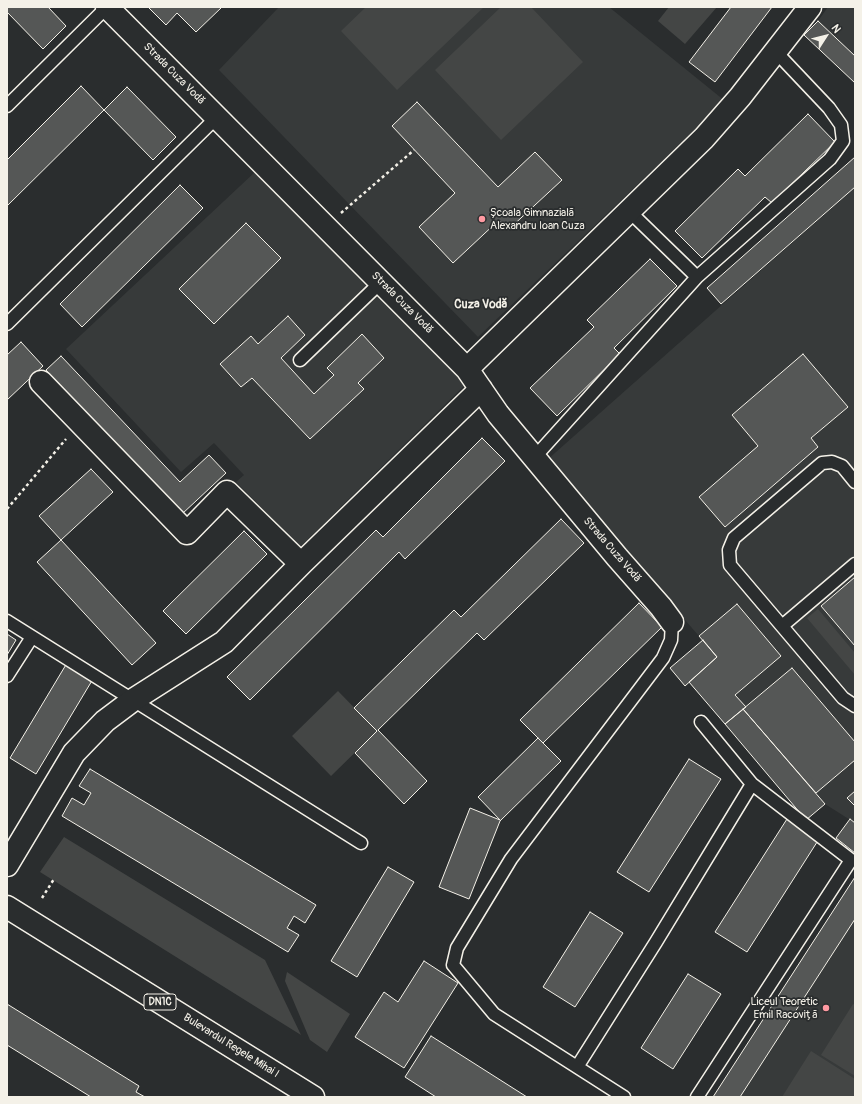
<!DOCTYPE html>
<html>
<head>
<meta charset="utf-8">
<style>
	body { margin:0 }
	#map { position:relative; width:862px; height:1104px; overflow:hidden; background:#2a2d2e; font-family:Pangolin,sans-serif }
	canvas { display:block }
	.frame { position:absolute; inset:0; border:8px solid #f4f1e8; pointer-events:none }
	.north { position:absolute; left:806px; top:16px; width:40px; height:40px; -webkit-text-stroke:3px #2a2d2e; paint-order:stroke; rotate:54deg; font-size:11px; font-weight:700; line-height:16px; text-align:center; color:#f4f1e8 }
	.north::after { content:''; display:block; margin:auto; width:14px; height:18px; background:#f4f1e8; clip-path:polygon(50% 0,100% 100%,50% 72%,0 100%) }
</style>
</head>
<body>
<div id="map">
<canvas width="862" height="1104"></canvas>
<div class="frame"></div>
<div class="north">N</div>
</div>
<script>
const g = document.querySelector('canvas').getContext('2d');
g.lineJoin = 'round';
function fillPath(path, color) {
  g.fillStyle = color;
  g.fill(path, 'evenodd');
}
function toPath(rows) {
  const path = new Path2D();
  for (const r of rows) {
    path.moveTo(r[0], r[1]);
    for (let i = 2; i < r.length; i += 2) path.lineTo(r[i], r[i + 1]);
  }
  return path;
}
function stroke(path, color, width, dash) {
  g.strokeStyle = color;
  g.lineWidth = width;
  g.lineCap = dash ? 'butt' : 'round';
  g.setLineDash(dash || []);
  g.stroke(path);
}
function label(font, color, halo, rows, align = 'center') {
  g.font = font + ' Pangolin,sans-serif';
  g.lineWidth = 3.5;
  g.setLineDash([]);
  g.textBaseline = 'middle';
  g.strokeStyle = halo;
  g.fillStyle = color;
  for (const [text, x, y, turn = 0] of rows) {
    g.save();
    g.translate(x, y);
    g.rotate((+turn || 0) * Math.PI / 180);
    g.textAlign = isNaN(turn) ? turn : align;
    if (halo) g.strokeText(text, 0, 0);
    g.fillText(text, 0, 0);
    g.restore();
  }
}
fillPath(toPath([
	[279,7,609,7,725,101,478,337,219,70],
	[828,7,855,7,855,56,818,21],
	[255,172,467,383,300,547,236,482,244,475,214,443,181,472,66,349],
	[855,187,855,823,825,804,744,709,725,724,689,682,717,657,547,460],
	[855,919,855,1097,740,1097]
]), '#373a3a');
fillPath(toPath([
	[366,7,484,7,397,90,341,31],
	[501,7,531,7,583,62,501,140,435,70],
	[669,7,717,7,685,44,658,21],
	[818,609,855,653,855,675,807,618],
	[338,691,377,731,331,776,292,736],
	[64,837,265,960,301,1035,40,872],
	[287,972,350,1014,327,1052,310,1040,285,981],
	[853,1004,855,1005,855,1076,821,1055],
	[811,1051,855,1079,855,1097,782,1097]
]), '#444645');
const building = toPath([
	[7,7,48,7,66,26,43,49,7,12,7,7],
	[148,7,222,7,196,32,177,13,166,25,148,7],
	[731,7,772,7,715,82,689,62,731,7],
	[818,21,855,56,855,83,804,35,818,21],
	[81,86,104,110,7,206,7,160,81,86],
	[127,87,176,137,153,160,104,110,127,87],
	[417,102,498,187,535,152,562,180,508,230,499,220,453,263,419,227,455,193,392,126,417,102],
	[808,114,835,142,772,203,765,197,702,258,675,231,738,169,745,176,808,114],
	[855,157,855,187,721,304,707,288,855,157],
	[180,185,203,208,82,327,60,304,180,185],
	[246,223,281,258,214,324,179,289,246,223],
	[650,259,677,286,614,348,620,354,557,416,530,388,594,327,587,320,650,259],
	[288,316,305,335,281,358,314,394,334,375,327,368,362,334,384,358,358,383,364,389,310,439,252,378,241,387,220,364,251,336,258,344,288,316],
	[21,342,43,366,7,400,7,355,21,342],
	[803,354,848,407,811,438,818,447,725,527,699,497,758,446,732,415,803,354],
	[61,356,180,482,209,455,226,473,182,514,46,370,61,356],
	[482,438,505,461,405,559,399,552,250,700,227,677,376,530,383,537,482,438],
	[91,469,113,492,61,540,156,643,132,665,37,562,61,540,39,516,91,469],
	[561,519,584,543,484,640,477,633,378,730,427,781,404,804,355,753,377,731,354,708,454,610,461,617,561,519],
	[244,531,267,554,186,634,163,611,244,531],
	[855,577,855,646,821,606,855,577],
	[639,603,662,627,543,743,520,720,639,603],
	[737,604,781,656,735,695,746,707,725,724,689,682,717,657,699,636,737,604],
	[7,634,16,640,7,655,7,634],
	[703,640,717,657,685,686,670,668,703,640],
	[67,663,93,679,36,774,10,758,67,663],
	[792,668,855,742,855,760,816,793,743,709,792,668],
	[743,709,825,804,806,820,725,724,743,709],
	[538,738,561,761,500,821,469,899,439,887,470,808,500,820,478,797,538,738],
	[689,759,721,779,649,892,617,872,689,759],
	[90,769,316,905,305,923,294,916,287,928,299,935,288,952,62,816,72,798,84,805,91,793,79,786,90,769],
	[855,791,855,806,847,798,855,791],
	[787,819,819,839,747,952,715,932,787,819],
	[850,819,855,823,855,853,836,838,850,819],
	[388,867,414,882,357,977,331,961,388,867],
	[855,877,855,919,740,1097,713,1097,855,877],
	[590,912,623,933,575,1007,543,987,590,912],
	[424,961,458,983,404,1068,355,1037,384,992,398,1002,424,961],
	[688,974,721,994,673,1069,641,1048,688,974],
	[7,1004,139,1086,136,1092,145,1097,91,1097,7,1045,7,1004],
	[431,1036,527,1097,436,1097,405,1077,431,1036]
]);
fillPath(building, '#555756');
stroke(building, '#f4f1e8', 1);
const service = toPath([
	[7,106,107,7],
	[629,211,697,277],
	[7,324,217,117],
	[300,360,381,282],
	[534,458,697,277,830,159,843,141,841,125,829,108,776,52],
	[855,482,842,466,832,462,822,463,734,538,729,550,730,565,843,698,855,706],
	[7,621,361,843],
	[782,626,855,564],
	[7,676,32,637],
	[577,1067,656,942,752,784],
	[624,1097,494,1014,453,965,457,948,511,859,663,658,671,640,672,622],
	[697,1097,851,860,752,784,701,722]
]);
const minor = toPath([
	[107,7,467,369,498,414,617,557,661,607,672,622],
	[467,369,704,138,740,97,810,7],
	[41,382,187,533,227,492,301,564],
	[7,865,74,753,105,721,133,700,224,642,301,564,481,389]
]);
const primary = toPath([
	[7,907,313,1097]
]);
stroke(service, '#f4f1e8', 15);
stroke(minor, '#f4f1e8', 25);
stroke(primary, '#f4f1e8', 25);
stroke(toPath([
	[341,213,414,150],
	[7,509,66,439],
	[42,898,54,879]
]), '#f4f1e8', 2.5, [3, 3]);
stroke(service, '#2a2d2e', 12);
stroke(minor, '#2a2d2e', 22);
stroke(primary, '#2a2d2e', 22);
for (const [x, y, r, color] of [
	[482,219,4,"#ff9aa2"],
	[826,1008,4,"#ff9aa2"]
]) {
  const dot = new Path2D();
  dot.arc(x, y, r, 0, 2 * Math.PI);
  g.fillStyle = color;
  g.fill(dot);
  stroke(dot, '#2a2d2e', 1.5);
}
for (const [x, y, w] of [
	[160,1002,32]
]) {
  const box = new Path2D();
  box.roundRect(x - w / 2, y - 8, w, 16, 3);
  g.fillStyle = '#2a2d2e';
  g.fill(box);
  stroke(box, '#f4f1e8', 1);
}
label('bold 10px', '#f4f1e8', null, [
	["DN1C",160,1002]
]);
label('11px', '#f4f1e8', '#2a2d2e', [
	["Strada Cuza Vodă",174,74,45],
	["Strada Cuza Vodă",402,303,45],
	["Strada Cuza Vodă",612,550,49],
	["Bulevardul Regele Mihai I",231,1046,32]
]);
label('11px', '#f4f1e8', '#2a2d2e', [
	["Școala Gimnazială",490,213],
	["Alexandru Ioan Cuza",490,226],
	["Liceul Teoretic",818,1002,"right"],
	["Emil Racoviță",818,1015,"right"]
], 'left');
label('bold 12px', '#f4f1e8', '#2a2d2e', [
	["Cuza Vodă",481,305]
]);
</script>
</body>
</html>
